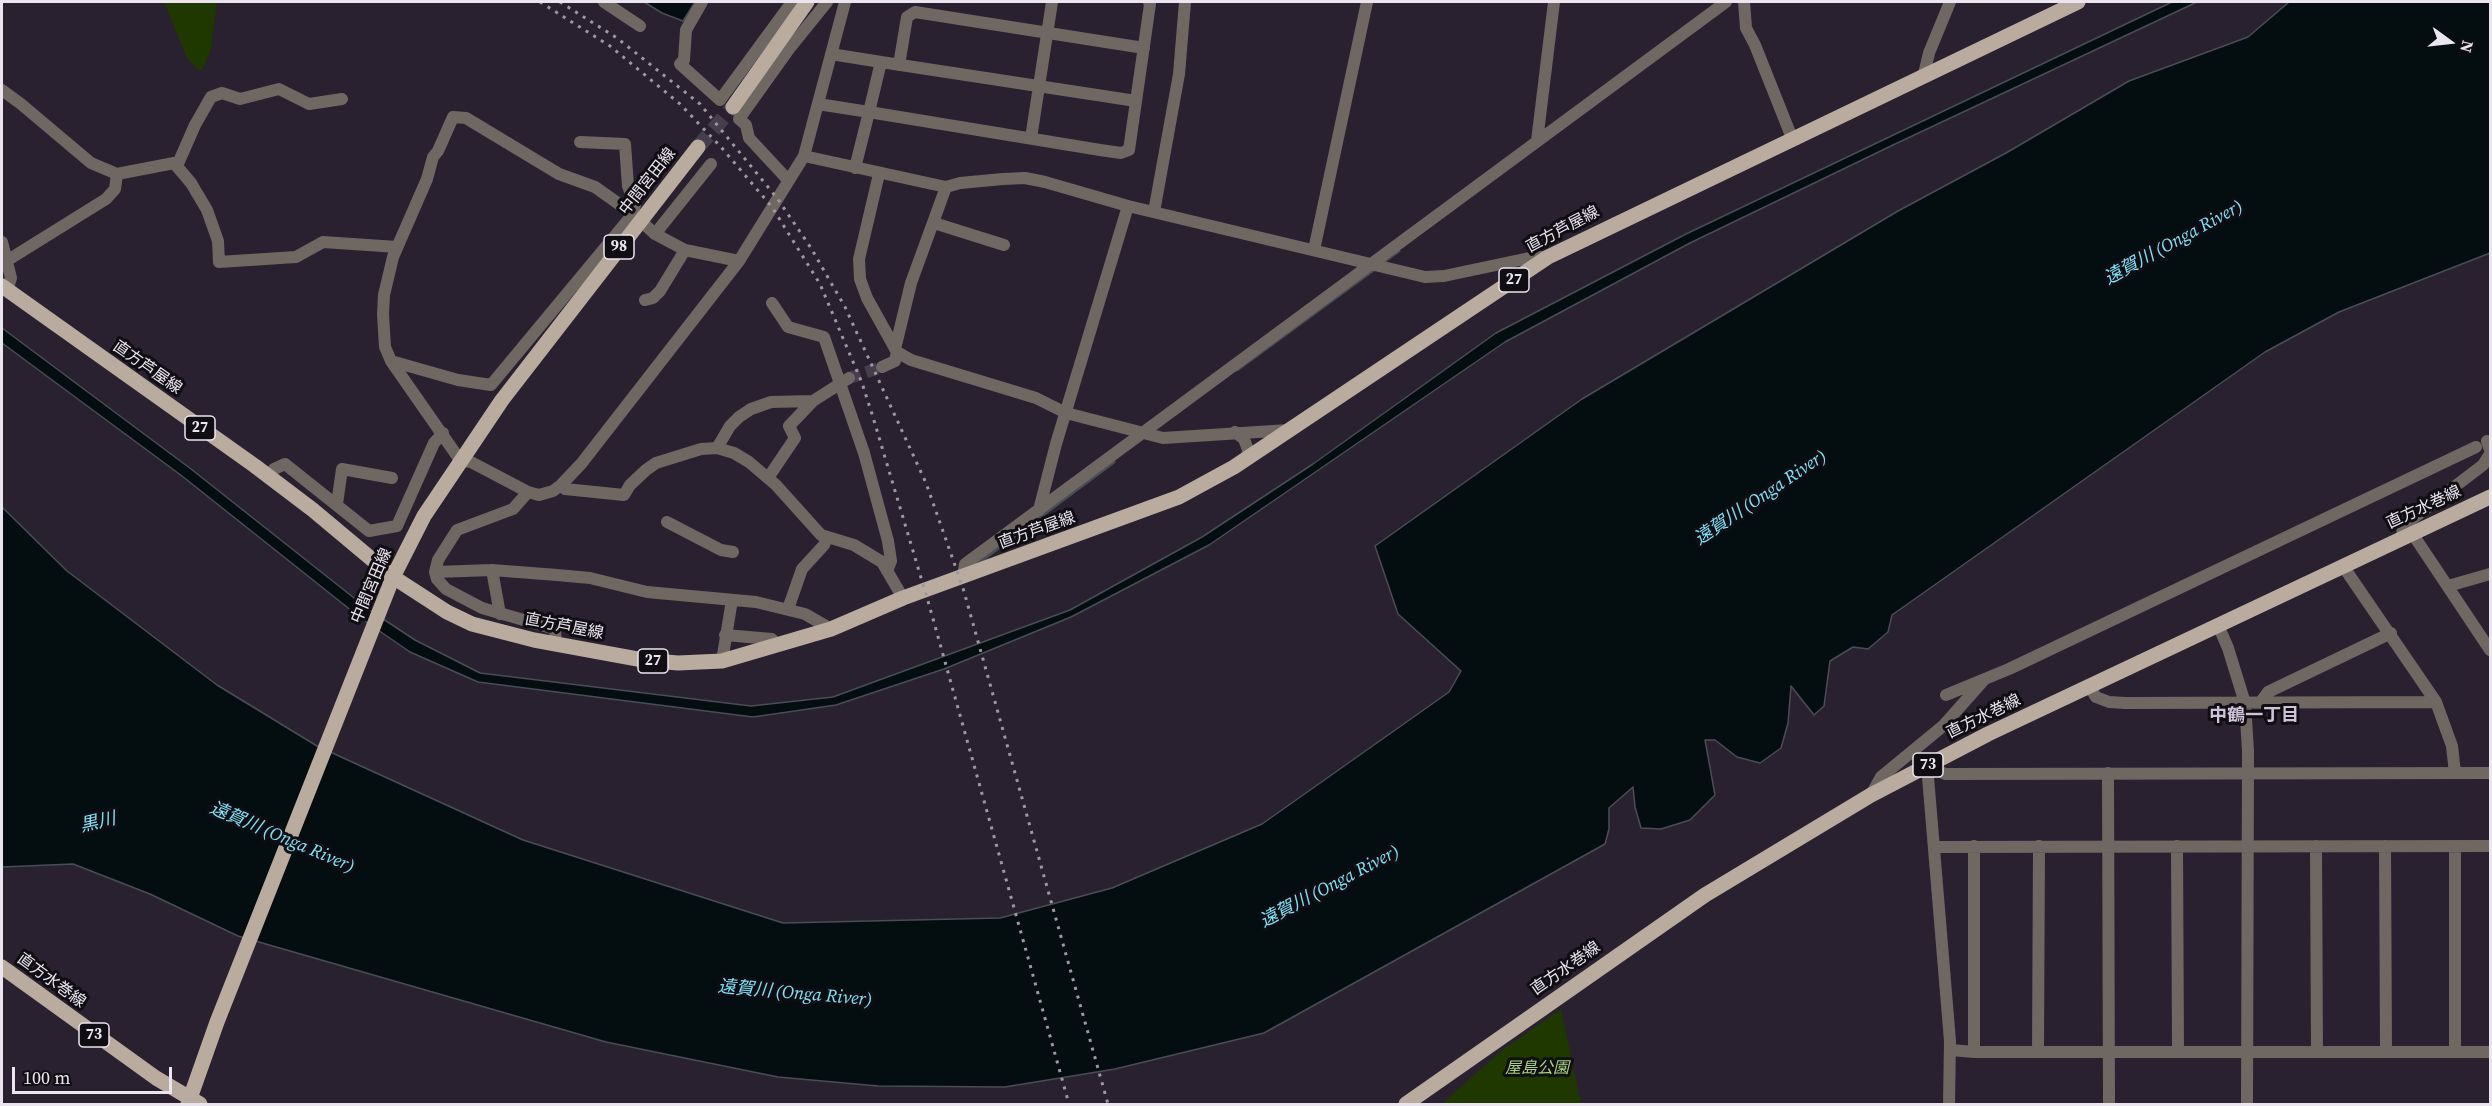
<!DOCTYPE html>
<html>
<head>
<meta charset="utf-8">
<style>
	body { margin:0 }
	#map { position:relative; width:2492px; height:1106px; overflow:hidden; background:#292130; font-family:"Source Serif 4",serif }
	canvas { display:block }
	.frame { position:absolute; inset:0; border:3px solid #eae5ef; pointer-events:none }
	.north { position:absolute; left:2420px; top:12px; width:60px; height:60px; -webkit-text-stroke:4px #100d13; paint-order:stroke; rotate:105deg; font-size:16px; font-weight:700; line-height:24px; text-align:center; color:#eae5ef }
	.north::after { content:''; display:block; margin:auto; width:21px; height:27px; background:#eae5ef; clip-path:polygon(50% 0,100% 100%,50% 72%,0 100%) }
	.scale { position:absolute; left:12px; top:1067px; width:160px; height:27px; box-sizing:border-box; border:3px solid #eae5ef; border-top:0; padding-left:8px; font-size:18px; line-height:21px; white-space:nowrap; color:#eae5ef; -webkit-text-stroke:4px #100d13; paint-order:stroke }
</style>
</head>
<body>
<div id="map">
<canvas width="2492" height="1106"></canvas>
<div class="frame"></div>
<div class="north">N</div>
<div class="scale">100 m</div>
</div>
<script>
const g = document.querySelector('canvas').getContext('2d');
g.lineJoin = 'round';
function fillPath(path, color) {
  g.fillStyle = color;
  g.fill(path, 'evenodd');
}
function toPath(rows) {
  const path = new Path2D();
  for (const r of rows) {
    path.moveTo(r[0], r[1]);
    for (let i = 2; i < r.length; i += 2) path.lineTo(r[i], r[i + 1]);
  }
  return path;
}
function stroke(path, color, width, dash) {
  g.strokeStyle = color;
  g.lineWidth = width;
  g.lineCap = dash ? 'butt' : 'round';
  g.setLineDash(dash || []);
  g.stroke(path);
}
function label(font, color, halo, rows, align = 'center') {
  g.font = font + ' "Source Serif 4","Noto Sans JP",serif';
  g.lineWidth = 6;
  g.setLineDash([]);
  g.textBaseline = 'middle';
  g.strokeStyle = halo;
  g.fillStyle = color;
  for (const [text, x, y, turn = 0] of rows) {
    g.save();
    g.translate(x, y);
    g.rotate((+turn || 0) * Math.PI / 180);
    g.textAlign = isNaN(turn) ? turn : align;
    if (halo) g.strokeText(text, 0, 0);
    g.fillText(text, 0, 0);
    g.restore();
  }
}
fillPath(toPath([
	[164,2,217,2,211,49,202,71,197,69,187,58],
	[1561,1009,1581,1104,1442,1104,1501,1051]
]), '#1f3800');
const water = toPath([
	[644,2,695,2,683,21,662,13,644,2],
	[2172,2,2197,2,1893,145,1690,243,1505,342,1209,545,1071,617,944,669,836,705,753,717,478,682,410,652,362,619,182,476,2,343,2,328,191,469,368,609,415,640,480,673,751,706,833,697,1070,610,1202,537,1313,464,1496,333,1686,234,2172,2],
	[2289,2,2490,2,2490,253,2339,312,2265,352,1892,615,1888,632,1868,649,1853,647,1830,661,1824,706,1814,715,1791,686,1788,723,1781,748,1760,763,1737,757,1715,740,1705,740,1715,795,1690,820,1661,829,1641,828,1635,807,1633,787,1609,808,1609,829,1605,844,1264,1033,1115,1069,1005,1087,878,1086,778,1077,606,1042,238,936,150,894,73,864,2,867,2,507,67,571,217,685,317,746,523,840,783,923,1000,918,1112,888,1262,824,1449,692,1461,671,1398,614,1375,546,1582,399,1898,211,2006,153,2129,81,2248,37,2289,2]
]);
fillPath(water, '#040e11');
stroke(water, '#494e54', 1.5);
stroke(toPath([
	[1382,263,1399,251],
	[1237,370,1375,269],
	[977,564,1114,462]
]), '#494e54', 3);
stroke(toPath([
	[849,378,882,367]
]), '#463e4d', 12, [12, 6]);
stroke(toPath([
	[698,147,733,107]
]), '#463e4d', 15, [15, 8]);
stroke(toPath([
	[604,2,640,26],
	[702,2,686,30,684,60,680,64,720,100,792,2],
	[1744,2,1746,28,1755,45,1792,138],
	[831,54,881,62],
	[899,65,907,17,915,12,1144,48],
	[1924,74,1929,53,1950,2],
	[2,90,21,104,91,163,117,174,174,163,191,183,207,210,218,241,219,262,296,257,323,242,397,247],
	[1136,101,881,62,869,112,1100,150,1121,153,1129,150,1150,4,1149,2],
	[818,104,869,112,855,168],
	[1031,138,1052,2],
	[1537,141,1554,2],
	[804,156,946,187,960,183,1003,179,1025,178,1045,182,1128,206,1425,277,1444,276,1534,257,1548,257],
	[177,166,195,125,211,97,222,93,240,99,279,89,309,104,342,99],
	[879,174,859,259,860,279,867,298,897,352,911,360,1036,398,1066,413,1163,438,1289,430],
	[788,180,749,138,746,125,739,119,789,49,827,2],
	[1154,212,1179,74,1185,2],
	[934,223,1004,245],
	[655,234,711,164],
	[2,242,11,278,7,290],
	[1314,250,1367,2],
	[8,260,106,199,115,189,117,174],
	[739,261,685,250,655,234,633,214,595,187,559,174,466,118,453,117,438,151,433,157,427,179,393,257,384,295,383,314,385,347,391,361,460,460,471,462,528,492,539,495,553,491,561,485,581,464,739,261,804,156,845,2],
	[645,300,653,298,660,291,685,250],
	[772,303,788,327,824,337,864,453,888,541,891,561,887,571],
	[895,349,911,283,946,187],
	[391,361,458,380,491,385,633,214,635,205,628,186,625,144,580,142],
	[882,367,895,361,897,352],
	[1235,432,1244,439,1248,450,1247,459],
	[2487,441,2490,450],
	[717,448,730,426,739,417,751,409,771,402,813,401,849,378],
	[269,476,274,469,285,464,369,531,397,526,434,443,443,433],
	[768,478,795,438,789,426,813,401],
	[561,485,565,489,624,495,630,485,646,470,656,463,701,449,717,448,734,453,749,462,776,485,821,535,854,545,882,562,903,598],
	[528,492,513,509,457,530,438,560,435,572,437,579,446,589,482,608,555,629,556,644],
	[337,504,342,469,392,478],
	[1039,510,1056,444,1128,206],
	[667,522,721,550,733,552],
	[2412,533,2490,650],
	[2402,538,2403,526,2483,465,2490,454],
	[2343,566,2436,702,2452,746,2455,773],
	[492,570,500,614],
	[435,572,492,570,557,575,590,578,647,592,756,602,805,614,831,629],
	[963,576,965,564,1726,2],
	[2448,586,2490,574],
	[788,609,802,569,824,545,827,537],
	[2218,625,2228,648,2245,703,2248,751,2247,1104],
	[725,635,772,639],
	[722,661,732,600],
	[2089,686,2096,697,2109,702,2125,703,2436,702],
	[1946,695,2009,669,2476,447],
	[2260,703,2268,692,2391,633],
	[1927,765,1945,774,2490,773],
	[1927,765,1950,1041,1949,1104],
	[2108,773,2109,1104],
	[1871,795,1881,777,1943,726,1983,681],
	[2177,846,2178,1052],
	[2316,846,2317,1052],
	[2385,846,2386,1052],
	[1934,847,2490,846],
	[2455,847,2455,1052],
	[1951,1050,1974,1052,2490,1052],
	[1974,1052,1974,846],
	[2038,1052,2039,846]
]), '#6f6862', 12);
stroke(toPath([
	[733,107,807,2],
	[2,286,255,466,313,510,393,577,447,612,472,624,534,640,643,660,678,663,722,661,831,629,903,598,1179,497,1234,467,1548,257,2078,2],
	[2,967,156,1078,200,1104],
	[188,1104,217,1022,393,577,424,516,502,400,698,147],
	[1406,1104,1705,895,1871,795,1988,734,2490,497]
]), '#baab9f', 15);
stroke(toPath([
	[540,2,610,46,680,104,721,147,772,207,820,284,862,383,872,414,928,601,1069,1104],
	[560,2,617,38,700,104,777,198,811,248,845,307,926,483,963,588,1108,1104]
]), '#9e98a4', 3, [3, 6]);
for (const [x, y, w] of [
	[619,247,30],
	[1514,280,30],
	[200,428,30],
	[653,661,30],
	[1928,765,30],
	[94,1035,30]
]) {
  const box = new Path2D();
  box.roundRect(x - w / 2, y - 12, w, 24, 4.5);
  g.fillStyle = '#100d13';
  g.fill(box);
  stroke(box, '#eae5ef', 1.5);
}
label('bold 15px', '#eae5ef', null, [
	["98",619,247],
	["27",1514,280],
	["27",200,428],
	["27",653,661],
	["73",1928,765],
	["73",94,1035]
]);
label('16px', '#eae5ef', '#100d13', [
	["中間宮田線",648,182,-52],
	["直方芦屋線",1563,230,-28],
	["直方芦屋線",147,368,35],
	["直方水巻線",2424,508,-25],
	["直方芦屋線",1037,531,-20],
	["中間宮田線",372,586,-67],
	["直方芦屋線",564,627,11],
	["直方水巻線",1984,717,-26],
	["直方水巻線",1566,969,-35],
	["直方水巻線",51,981,36]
]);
label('italic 16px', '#a7d47f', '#100d13', [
	["屋島公園",1537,1069]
]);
label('italic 18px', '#80e2f8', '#100d13', [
	["遠賀川 (Onga River)",2174,243,-29],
	["遠賀川 (Onga River)",1761,498,-34],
	["黒川",98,823,-13],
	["遠賀川 (Onga River)",282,838,23],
	["遠賀川 (Onga River)",1330,887,-28],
	["遠賀川 (Onga River)",795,994,5]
]);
label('bold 18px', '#cec4d8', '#100d13', [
	["中鶴一丁目",2254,716]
]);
</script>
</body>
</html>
